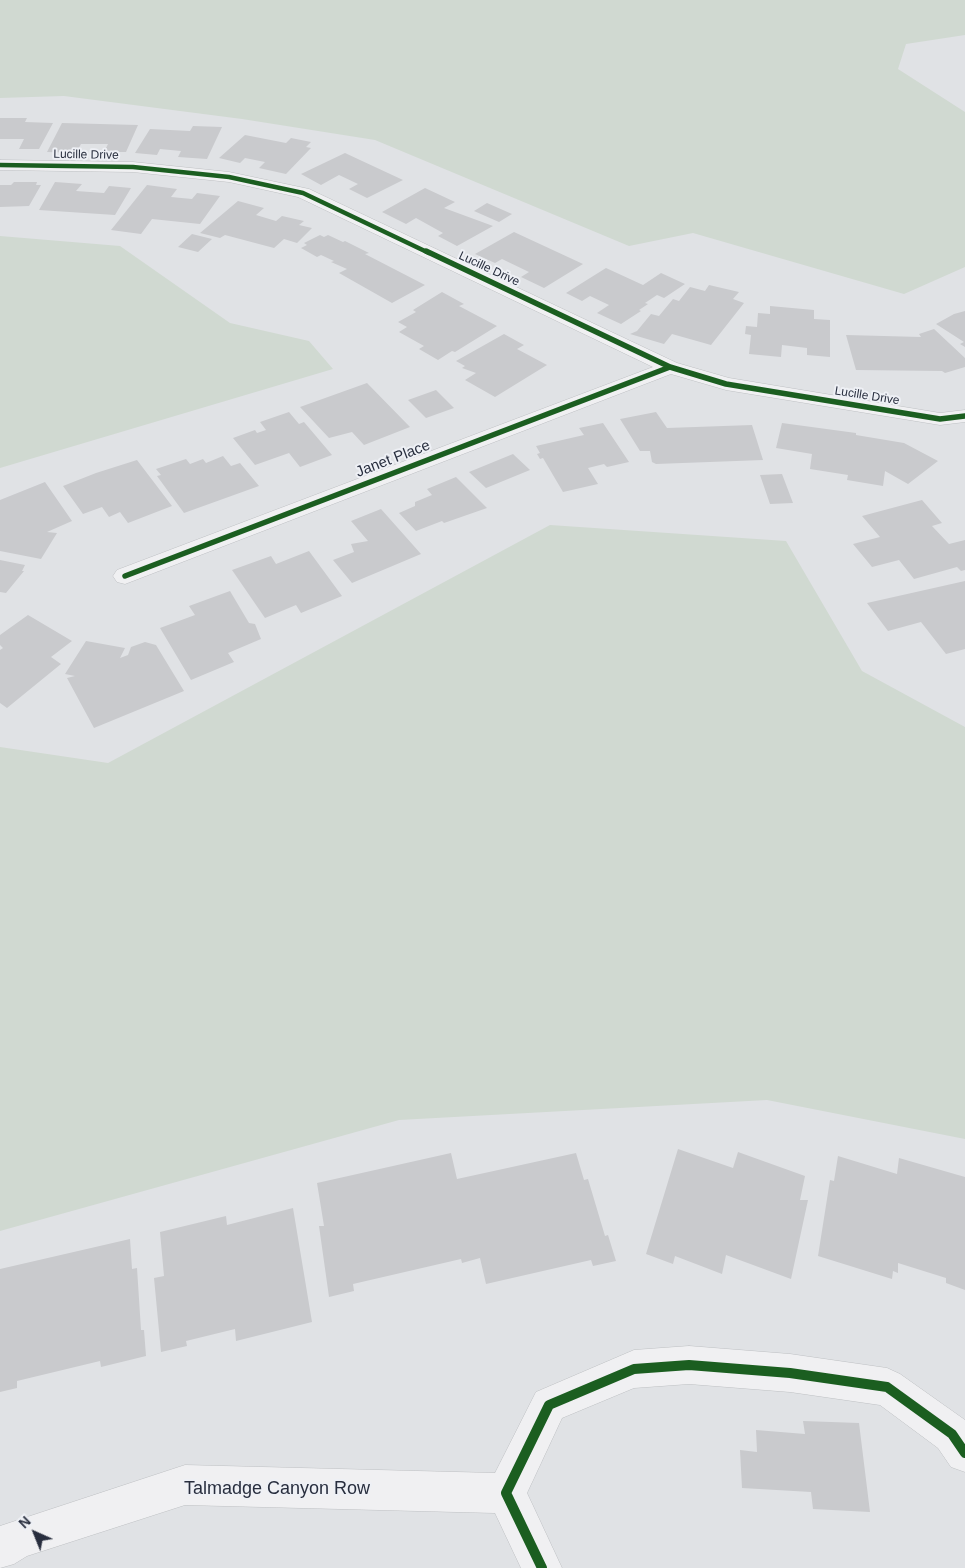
<!DOCTYPE html>
<html>
<head>
<meta charset="utf-8">
<style>
	body { margin:0 }
	#map { position:relative; width:965px; height:1568px; overflow:hidden; background:#e0e2e5; font-family:Arial,sans-serif }
	canvas { display:block }
	.north { position:absolute; left:10px; top:1508px; width:50px; height:50px; -webkit-text-stroke:4px #eef0f5; paint-order:stroke; rotate:316deg; font-size:14px; font-weight:700; line-height:20px; text-align:center; color:#282e3e }
	.north::after { content:''; display:block; margin:auto; width:18px; height:22px; background:#282e3e; clip-path:polygon(50% 0,100% 100%,50% 72%,0 100%) }
</style>
</head>
<body>
<div id="map">
<canvas width="965" height="1568"></canvas>
<div class="north">N</div>
</div>
<script>
const g = document.querySelector('canvas').getContext('2d');
g.lineJoin = 'round';
function fillPath(path, color) {
  g.fillStyle = color;
  g.fill(path, 'evenodd');
}
function toPath(rows) {
  const path = new Path2D();
  for (const r of rows) {
    path.moveTo(r[0], r[1]);
    for (let i = 2; i < r.length; i += 2) path.lineTo(r[i], r[i + 1]);
  }
  return path;
}
function stroke(path, color, width, dash) {
  g.strokeStyle = color;
  g.lineWidth = width;
  g.lineCap = dash ? 'butt' : 'round';
  g.setLineDash(dash || []);
  g.stroke(path);
}
function label(font, color, halo, rows, align = 'center') {
  g.font = font + ' Arial,sans-serif';
  g.lineWidth = 4;
  g.setLineDash([]);
  g.textBaseline = 'middle';
  g.strokeStyle = halo;
  g.fillStyle = color;
  for (const [text, x, y, turn = 0] of rows) {
    g.save();
    g.translate(x, y);
    g.rotate((+turn || 0) * Math.PI / 180);
    g.textAlign = isNaN(turn) ? turn : align;
    if (halo) g.strokeText(text, 0, 0);
    g.fillText(text, 0, 0);
    g.restore();
  }
}
fillPath(toPath([
	[0,0,965,0,965,35,906,44,898,69,965,112,965,267,904,294,693,233,629,246,375,140,242,119,64,96,0,98],
	[0,236,120,246,230,323,309,341,333,369,0,468],
	[550,525,786,541,862,671,965,727,965,1139,767,1100,399,1120,0,1231,0,747,108,763]
]), '#d0d9d1');
fillPath(toPath([
	[0,118,27,118,25,122,53,123,39,149,19,149,24,139,0,139],
	[62,123,138,125,126,152,104,152,108,144,81,144,76,153,47,152],
	[193,126,222,127,207,159,178,157,181,151,160,149,157,155,135,153,150,129,190,131],
	[245,135,286,143,291,138,311,142,306,147,311,148,286,174,259,168,265,162,245,158,240,163,219,158],
	[345,153,360,160,403,180,367,198,349,189,358,184,339,175,321,185,301,174],
	[14,182,37,182,36,185,41,185,29,206,0,207,0,185,11,185],
	[55,182,82,184,76,191,104,193,109,186,131,188,115,215,39,210],
	[147,185,177,189,171,197,192,199,197,193,220,196,200,224,152,219,141,234,111,230],
	[425,188,455,202,444,208,493,226,457,246,438,236,443,233,416,218,406,224,382,212],
	[238,201,264,208,256,215,276,221,282,216,304,221,299,225,312,228,297,243,284,239,274,248,225,235,220,238,200,233],
	[487,203,512,214,499,222,474,211],
	[514,232,583,264,544,288,521,277,529,272,502,259,495,263,475,254],
	[192,234,212,239,198,252,178,247],
	[320,235,324,237,328,235,343,242,345,241,369,253,365,254,425,285,392,303,339,273,347,269,331,262,334,261,321,255,317,257,301,248,307,245,304,243],
	[606,268,643,285,661,273,685,284,664,298,657,295,645,303,648,304,639,310,641,311,621,324,597,313,609,305,590,296,582,301,566,293],
	[709,285,739,292,733,299,744,303,711,345,672,334,664,344,630,334,637,331,651,314,659,316,673,299,679,301,690,287,705,291],
	[442,292,464,304,459,306,497,326,455,352,452,351,438,360,419,349,424,346,399,332,407,327,398,322,416,312,413,310],
	[770,306,814,310,814,319,830,320,830,357,807,355,807,348,782,345,781,357,749,354,751,335,745,334,746,326,757,327,758,313,770,314],
	[965,311,965,347,960,344,964,342,936,324,954,314],
	[934,329,965,358,965,367,945,373,942,371,856,370,846,335,921,337,919,334],
	[504,334,524,345,517,349,547,365,495,397,465,380,476,373,462,368,465,366,456,361],
	[367,383,410,427,364,445,352,432,329,438,300,407],
	[436,390,454,408,426,418,408,400],
	[289,412,299,424,304,422,332,455,300,467,289,453,255,465,233,438,255,430,257,433,266,430,260,422],
	[656,412,667,428,752,425,763,460,656,464,652,462,650,451,640,451,620,419],
	[603,423,629,462,607,467,604,464,588,468,598,484,563,492,543,458,540,459,537,454,540,453,536,446,584,435,579,428],
	[782,423,856,433,856,435,904,443,938,461,908,484,885,471,883,486,847,480,848,475,810,469,812,454,776,448],
	[513,454,530,470,486,488,469,472],
	[223,456,231,466,240,463,259,486,184,513,157,476,161,475,156,469,186,459,190,464,203,459,206,463],
	[137,460,172,506,128,523,120,512,109,517,102,507,83,514,63,486,96,473],
	[782,474,793,503,770,504,760,475],
	[456,477,487,508,444,523,442,521,416,531,399,513,415,506,415,502,432,495,427,489],
	[45,482,72,521,47,532,57,533,41,559,0,551,0,500],
	[922,500,942,523,932,526,949,544,965,540,965,570,961,571,957,567,914,579,899,560,872,567,853,544,880,537,862,516],
	[381,509,421,554,352,583,333,560,354,552,351,544,368,541,351,521],
	[309,551,342,596,301,613,296,605,265,618,232,570,271,556,276,564],
	[0,560,25,565,22,571,24,571,6,593,0,592],
	[965,581,965,649,946,654,921,622,888,631,867,603],
	[230,591,249,623,255,624,261,639,228,653,234,662,191,680,160,628,195,615,189,606],
	[28,615,72,641,51,657,61,664,7,708,0,703,0,650,3,648,0,645,0,635],
	[86,641,125,648,120,658,128,655,131,647,145,642,156,645,184,691,94,728,67,678,75,676,65,674],
	[678,1149,733,1168,738,1152,805,1176,800,1200,808,1200,791,1279,726,1255,722,1274,675,1256,673,1264,646,1254],
	[451,1153,457,1179,576,1153,584,1180,588,1179,605,1236,608,1235,616,1261,593,1266,591,1260,486,1284,480,1258,462,1263,461,1259,353,1284,354,1291,329,1297,319,1226,324,1226,317,1183],
	[838,1156,897,1174,899,1158,965,1177,965,1290,946,1283,946,1278,898,1263,898,1273,893,1271,892,1279,818,1256,830,1180,834,1181],
	[293,1208,312,1322,236,1341,235,1329,186,1341,187,1346,161,1352,154,1278,164,1276,160,1232,226,1216,227,1225],
	[130,1239,132,1269,137,1268,141,1330,144,1330,146,1356,101,1367,100,1361,17,1381,17,1388,0,1392,0,1269],
	[803,1421,859,1423,870,1512,813,1509,811,1492,742,1488,740,1450,757,1452,756,1430,805,1434]
]), '#c9cacd');
const minor = toPath([
	[0,160,133,162,229,172,309,189,677,363,729,378,940,413,965,410,965,422,940,425,726,390,671,374,125,584,117,582,113,576,117,570,653,367,298,197,229,182,133,172,0,170,0,160],
	[689,1346,790,1354,887,1368,900,1374,965,1420,965,1472,951,1467,938,1448,880,1405,790,1392,689,1384,634,1388,562,1418,527,1493,562,1568,521,1568,495,1513,185,1505,27,1556,14,1564,0,1568,0,1526,3,1525,185,1465,495,1473,536,1392,634,1350,689,1346]
]);
stroke(minor, '#bec0c3', 1);
fillPath(minor, '#f0f0f2');
stroke(toPath([
	[0,165,133,167,229,177,303,193,429,253]
]), '#1b5e20', 4.5);
stroke(toPath([
	[426,251,670,367,726,384,940,419,965,416],
	[125,576,670,367]
]), '#1b5e20', 5.5);
stroke(toPath([
	[542,1568,506,1493,549,1405,634,1369,689,1365,790,1373,887,1387,952,1434,965,1453]
]), '#1b5e20', 10);
label('12px', '#282e3e', '#eef0f5', [
	["Lucille Drive",86,155,1],
	["Lucille Drive",489,269,25],
	["Lucille Drive",867,396,9]
]);
label('15px', '#282e3e', '#eef0f5', [
	["Janet Place",393,459,-21]
]);
label('18px', '#282e3e', '#eef0f5', [
	["Talmadge Canyon Row",277,1489]
]);
</script>
</body>
</html>
